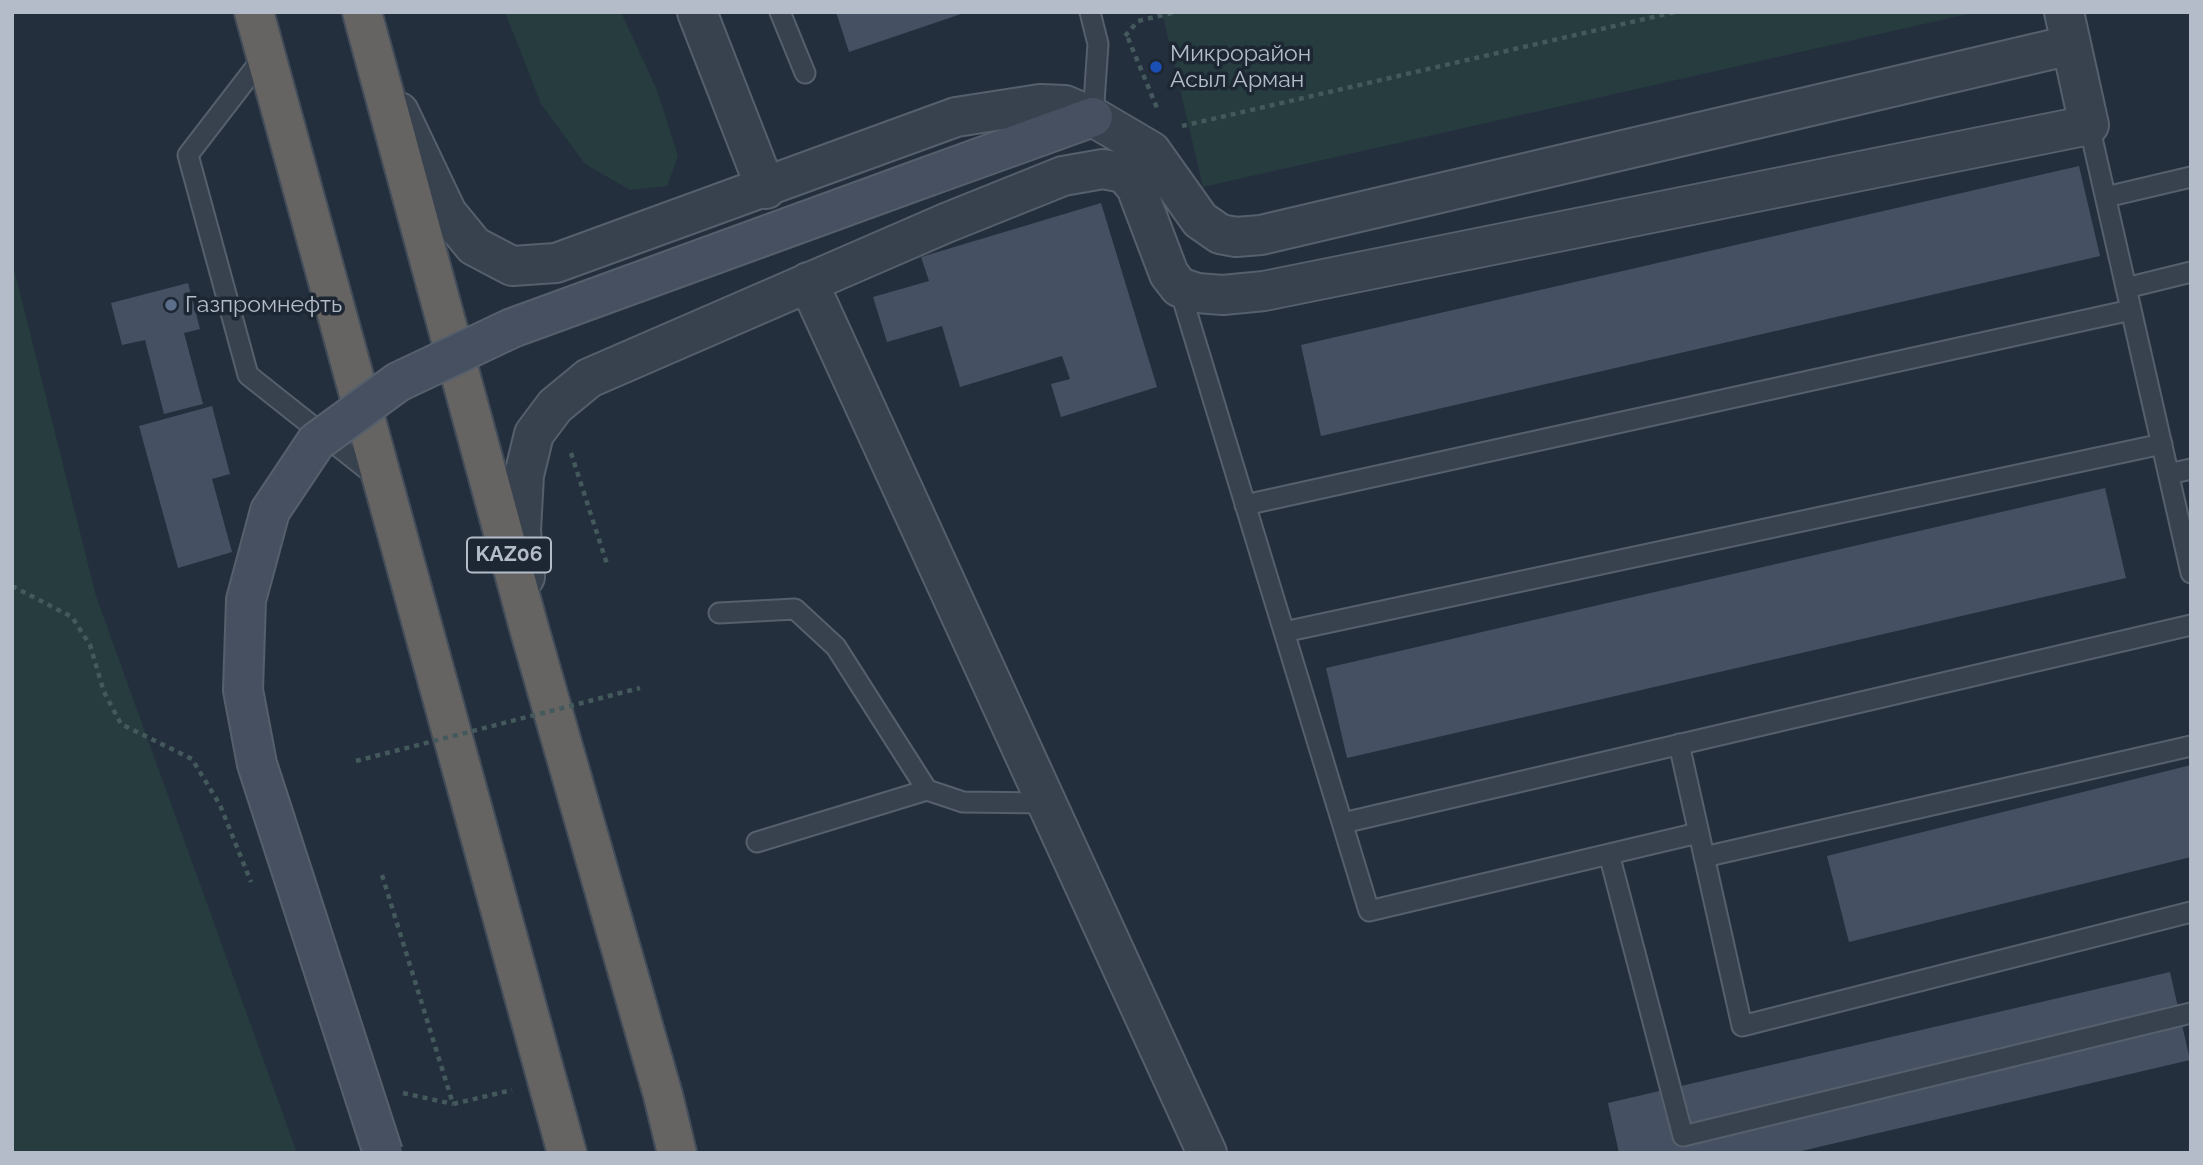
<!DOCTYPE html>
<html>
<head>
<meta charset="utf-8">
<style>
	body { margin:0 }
	#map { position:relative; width:2203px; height:1165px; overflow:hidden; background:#242f3e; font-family:Raleway,sans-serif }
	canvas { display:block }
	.frame { position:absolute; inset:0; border:14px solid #b4bcc9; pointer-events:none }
</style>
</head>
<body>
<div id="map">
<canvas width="2203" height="1165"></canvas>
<div class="frame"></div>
</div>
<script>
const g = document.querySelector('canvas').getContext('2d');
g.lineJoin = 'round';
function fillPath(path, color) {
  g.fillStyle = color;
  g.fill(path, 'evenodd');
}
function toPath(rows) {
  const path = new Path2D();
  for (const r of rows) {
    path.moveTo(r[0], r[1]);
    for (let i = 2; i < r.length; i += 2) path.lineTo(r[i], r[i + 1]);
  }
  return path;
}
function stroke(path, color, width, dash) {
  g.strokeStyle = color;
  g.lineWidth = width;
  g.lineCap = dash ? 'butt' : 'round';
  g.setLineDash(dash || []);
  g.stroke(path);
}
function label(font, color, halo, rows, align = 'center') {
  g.font = font + ' Raleway,sans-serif';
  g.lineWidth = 7;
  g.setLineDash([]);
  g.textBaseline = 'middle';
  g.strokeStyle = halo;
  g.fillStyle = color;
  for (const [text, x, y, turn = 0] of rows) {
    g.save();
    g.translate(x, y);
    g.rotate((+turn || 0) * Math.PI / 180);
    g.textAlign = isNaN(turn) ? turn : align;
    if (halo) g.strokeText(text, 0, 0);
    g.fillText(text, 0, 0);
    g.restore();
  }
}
fillPath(toPath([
	[505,12,621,12,657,90,678,156,667,186,630,190,585,164,541,104],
	[1162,12,1977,12,1203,187],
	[12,261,96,596,297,1153,12,1153]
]), '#263c3f');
fillPath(toPath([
	[836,12,964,12,964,13,849,52],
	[2079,166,2100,256,1321,436,1301,345],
	[1101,203,1157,387,1061,417,1051,384,1070,379,1062,356,960,387,942,326,887,342,873,297,929,281,921,257],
	[188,283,200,329,184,333,203,404,164,414,145,340,122,345,111,303],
	[212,406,230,474,212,479,232,552,178,568,139,426],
	[2105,488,2126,578,1347,758,1326,668],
	[2191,765,2191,857,1849,942,1827,856],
	[2170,972,2190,1060,1793,1153,1619,1153,1608,1103]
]), '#455162');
const service = toPath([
	[780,12,805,73],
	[1090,12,1098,44,1093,117],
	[265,55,188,155,248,375,378,478],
	[2089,125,2191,573],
	[2106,197,2191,177],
	[1179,287,1369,911,1698,833],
	[2126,288,2191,272],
	[2169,474,2191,469],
	[1245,505,2131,310],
	[719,613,795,609,836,647,927,790,963,802,1047,803],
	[1284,632,2162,444],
	[1679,744,1742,1026,2191,912],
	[1343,823,2191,625],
	[757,842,927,790],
	[1609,854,1683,1136,2191,1013],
	[1704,857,2191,746]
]);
const tertiary = toPath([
	[697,12,766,189],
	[399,112,447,213,474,246,512,266,556,263,956,117,1040,104,1065,105,1093,117,1151,151,1200,220,1220,234,1236,237,1261,235,2071,45],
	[808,282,1207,1153],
	[525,577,521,530,524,475,534,434,555,406,589,378,946,223,1063,176,1103,169,1124,173,1136,187,1169,274,1179,287,1197,293,1223,295,1264,291,2089,125,2064,12]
]);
const secondary = toPath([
	[929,176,1093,117]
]);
const trunk = toPath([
	[254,12,567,1153],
	[362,12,529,628,663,1095,677,1153]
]);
stroke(service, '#565f6c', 23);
stroke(tertiary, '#565f6c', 42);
stroke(secondary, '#565f6c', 42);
stroke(trunk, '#434c59', 42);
stroke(toPath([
	[1125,36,1138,21,1176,12],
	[1128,38,1157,108],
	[1182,126,1675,12],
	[571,453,607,564],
	[12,586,72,617,90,645,104,692,121,724,192,759,220,805,251,882],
	[382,875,453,1104,512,1090],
	[403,1093,453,1104]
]), '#44595c', 4.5, [5, 5]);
stroke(service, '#38414e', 19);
stroke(tertiary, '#38414e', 38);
stroke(secondary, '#465061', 38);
stroke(trunk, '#656462', 38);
const secondaryBridge = toPath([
	[383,1153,257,764,243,690,246,600,270,511,316,442,398,382,512,328,929,176]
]);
stroke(secondaryBridge, '#565f6c', 42, []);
stroke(toPath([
	[356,761,640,688]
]), '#44595c', 4.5, [5, 5]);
stroke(secondaryBridge, '#465061', 38);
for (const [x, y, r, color] of [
	[1156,67,7,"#1a4fb4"],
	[171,305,7,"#5c6f8a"]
]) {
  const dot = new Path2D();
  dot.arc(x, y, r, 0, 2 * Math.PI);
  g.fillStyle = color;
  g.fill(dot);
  stroke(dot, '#1d2633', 2.5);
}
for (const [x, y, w] of [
	[509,555,84]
]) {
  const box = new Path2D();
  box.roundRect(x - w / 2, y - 17.5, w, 35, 5);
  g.fillStyle = '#1d2633';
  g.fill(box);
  stroke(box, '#b4bcc9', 2);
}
label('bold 21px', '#b4bcc9', null, [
	["KАZ06",509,555]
]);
label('23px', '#b4bcc9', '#1d2633', [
	["Микрорайон",1170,54],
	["Асыл Арман",1170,80],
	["Газпромнефть",185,305]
], 'left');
</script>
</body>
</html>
